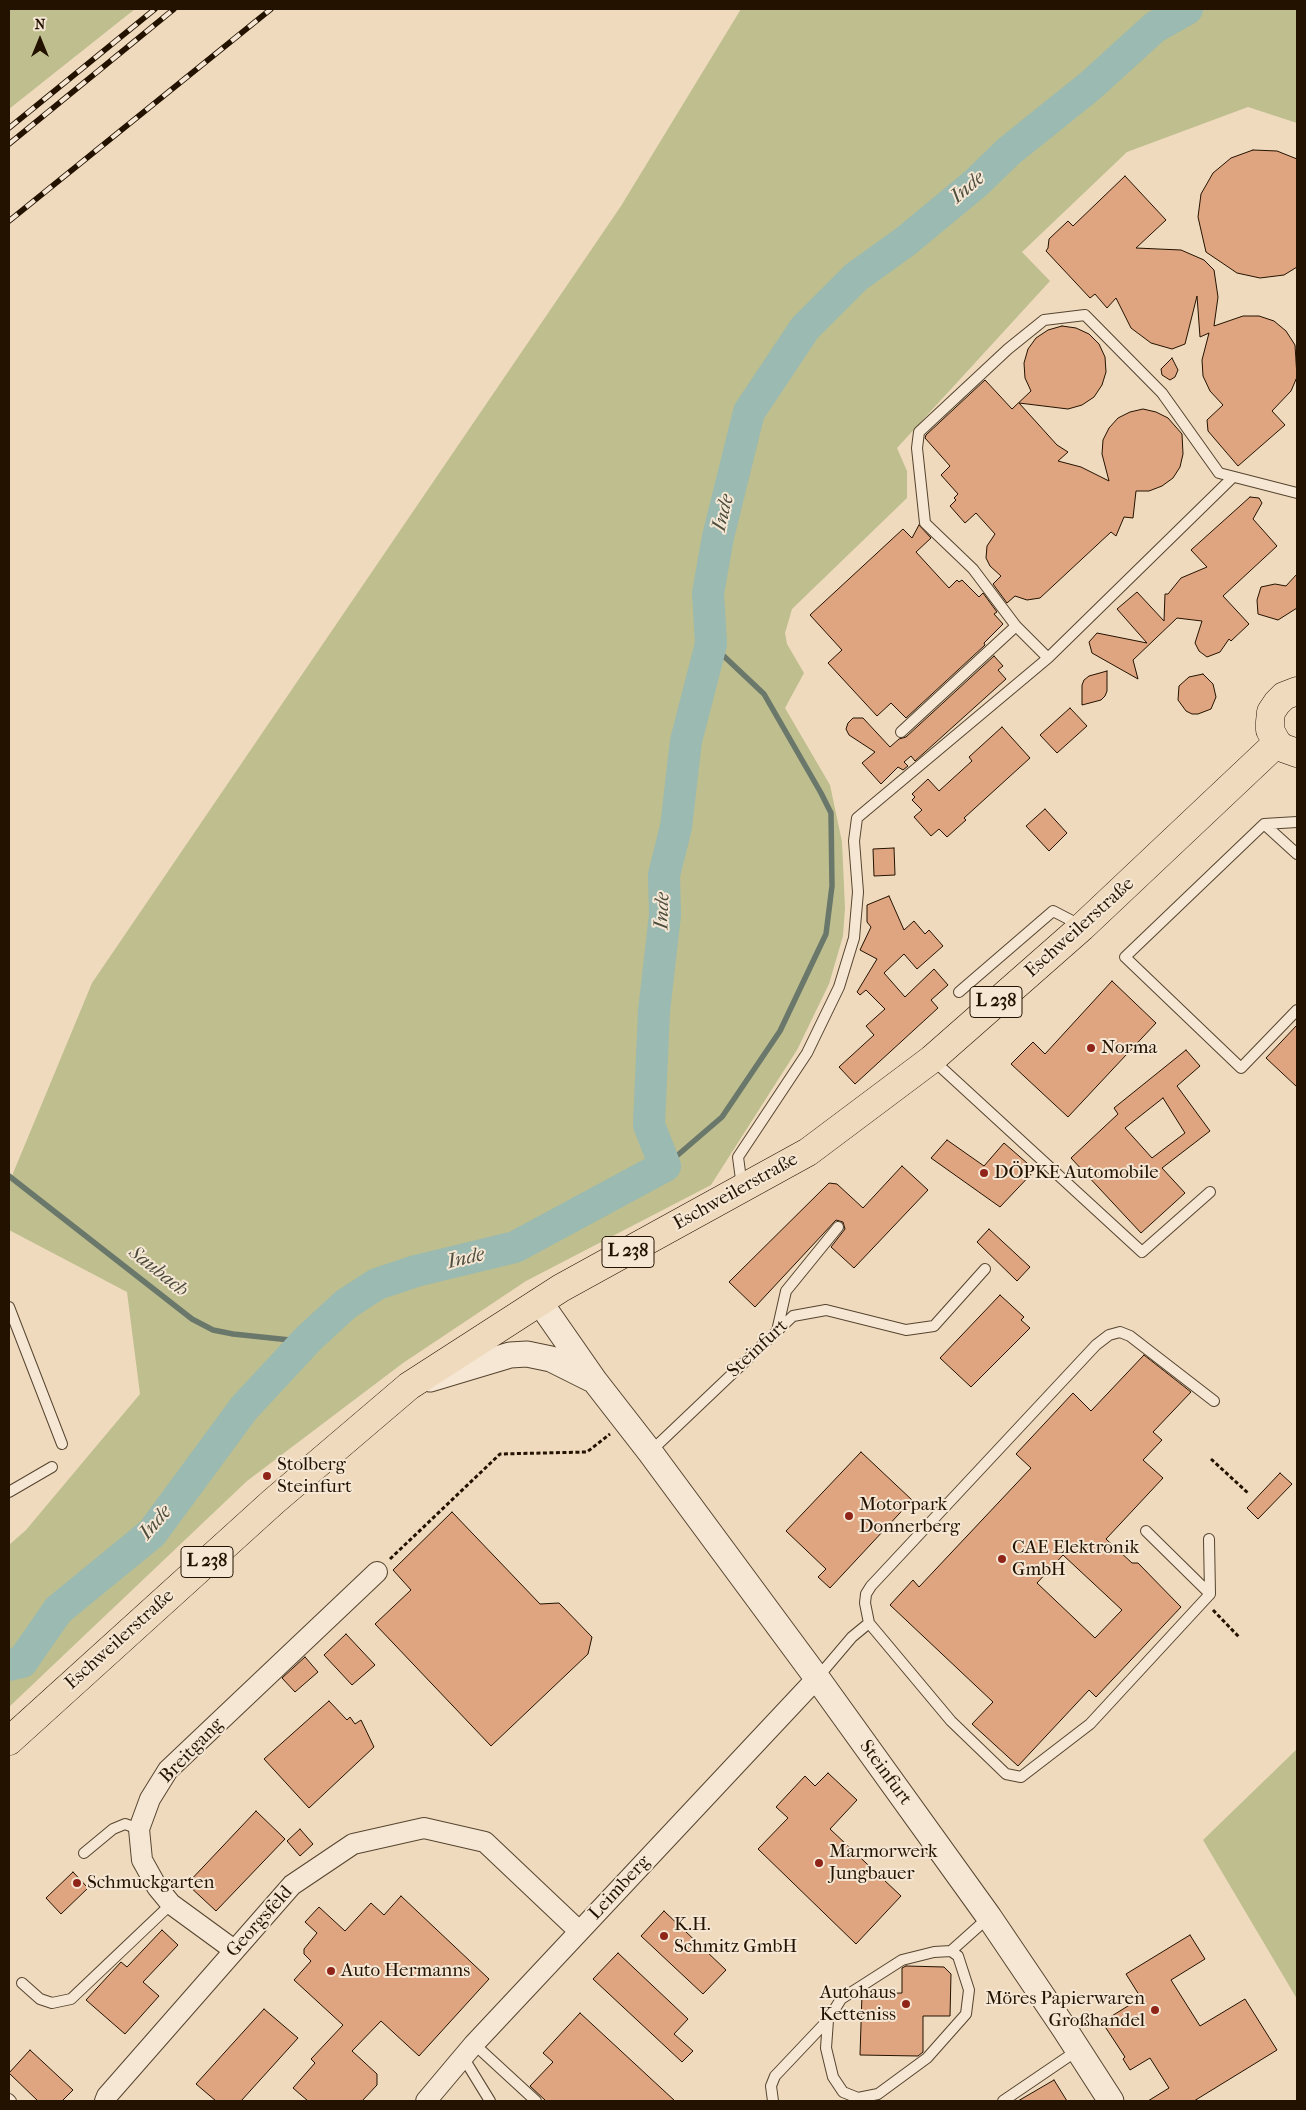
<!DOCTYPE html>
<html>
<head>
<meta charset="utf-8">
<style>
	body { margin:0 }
	#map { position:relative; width:1306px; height:2110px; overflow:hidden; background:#efdabd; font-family:"IM FELL French Canon",serif }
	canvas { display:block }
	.frame { position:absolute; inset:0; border:10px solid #231200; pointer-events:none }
	.north { position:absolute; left:15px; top:15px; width:50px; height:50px; -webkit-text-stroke:4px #f5e7d4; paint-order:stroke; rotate:0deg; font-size:14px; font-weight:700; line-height:20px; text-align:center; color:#231200 }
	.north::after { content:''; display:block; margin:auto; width:18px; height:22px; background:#231200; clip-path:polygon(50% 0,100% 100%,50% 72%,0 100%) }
</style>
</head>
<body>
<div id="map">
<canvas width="1306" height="2110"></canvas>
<div class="frame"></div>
<div class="north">N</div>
</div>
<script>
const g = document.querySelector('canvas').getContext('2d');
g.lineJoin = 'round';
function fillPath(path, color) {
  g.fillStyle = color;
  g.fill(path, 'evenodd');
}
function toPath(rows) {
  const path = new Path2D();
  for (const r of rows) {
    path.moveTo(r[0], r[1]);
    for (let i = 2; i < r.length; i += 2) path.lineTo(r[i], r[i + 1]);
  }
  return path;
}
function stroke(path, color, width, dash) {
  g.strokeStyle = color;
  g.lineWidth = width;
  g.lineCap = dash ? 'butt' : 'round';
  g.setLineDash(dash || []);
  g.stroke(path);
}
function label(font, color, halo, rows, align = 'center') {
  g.font = font + ' "IM FELL French Canon",serif';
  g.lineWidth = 4;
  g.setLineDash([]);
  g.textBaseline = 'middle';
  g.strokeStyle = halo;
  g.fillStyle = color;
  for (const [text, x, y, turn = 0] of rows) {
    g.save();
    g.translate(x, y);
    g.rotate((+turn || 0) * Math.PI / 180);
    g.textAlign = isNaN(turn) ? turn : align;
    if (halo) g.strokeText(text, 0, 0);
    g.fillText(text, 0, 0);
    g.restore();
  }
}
fillPath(toPath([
	[9,9,135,9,9,109],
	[741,9,1297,9,1297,123,1248,107,1127,152,1022,252,1050,281,897,448,907,471,907,498,792,609,785,633,787,644,804,673,785,708,830,785,842,842,845,908,843,936,829,984,797,1050,711,1185,526,1281,403,1363,247,1481,9,1707,9,1545,26,1530,140,1394,127,1292,9,1230,9,1183,92,983,621,206],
	[1297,1749,1297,1999,1203,1840]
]), '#bebe8e');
stroke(toPath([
	[665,1166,722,1117,780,1031,826,934,832,886,831,813,821,793,764,694,711,644],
	[9,1176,192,1319,213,1330,233,1334,290,1340,309,1338]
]), '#6a776b', 5.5);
stroke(toPath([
	[9,1665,22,1662,58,1610,152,1533,244,1408,309,1338,346,1304,377,1284,416,1271,515,1247,665,1166,649,1125,654,1011,665,915,664,875,676,827,686,741,711,644,708,593,718,537,749,412,805,328,856,277,906,241,976,183,1009,151,1090,86,1155,27,1187,9]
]), '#9abab2', 32);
const building = toPath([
	[1253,150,1277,151,1297,159,1297,267,1284,275,1260,278,1237,273,1206,252,1198,217,1201,194,1213,173,1231,158,1253,150],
	[1125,176,1166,220,1136,248,1181,250,1204,260,1214,270,1218,297,1214,326,1243,316,1259,316,1274,321,1286,331,1295,345,1297,377,1291,391,1272,411,1285,425,1238,466,1208,431,1207,420,1223,405,1210,391,1203,376,1202,360,1209,333,1200,337,1197,296,1185,344,1172,349,1151,343,1131,328,1116,298,1107,308,1095,294,1090,298,1046,251,1048,248,1049,239,1068,221,1073,226,1125,176],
	[1062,326,1076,328,1089,334,1099,344,1105,357,1106,372,1102,385,1094,397,1082,405,1068,409,1019,403,1057,445,1068,452,1058,461,1081,467,1109,481,1102,454,1103,440,1109,428,1118,418,1130,412,1143,409,1156,412,1168,418,1182,434,1183,454,1180,467,1173,478,1162,486,1149,491,1136,491,1133,518,1124,517,1116,536,1111,532,1040,598,1027,600,1015,596,1007,603,993,584,1001,576,990,566,986,558,987,546,995,534,976,513,965,523,950,506,956,500,954,498,958,494,941,475,950,466,925,438,926,435,985,380,1012,409,1031,391,1025,378,1024,363,1028,349,1036,338,1048,330,1062,326],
	[1172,358,1178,370,1175,377,1170,380,1162,375,1161,369,1172,358],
	[1250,497,1259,498,1262,503,1253,519,1277,546,1223,596,1249,624,1231,641,1229,639,1220,652,1207,657,1199,651,1195,643,1202,621,1177,618,1133,660,1138,679,1092,653,1089,642,1097,633,1147,643,1117,609,1137,592,1164,621,1165,594,1168,594,1181,578,1207,567,1191,550,1250,497],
	[919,525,931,538,916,552,949,588,957,580,959,582,962,580,979,597,983,593,997,612,994,614,1003,624,984,643,985,645,906,718,891,703,877,716,828,663,842,650,810,615,903,529,912,538,919,525],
	[1297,574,1297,608,1278,620,1258,614,1257,600,1261,587,1275,584,1286,586,1297,574],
	[994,656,1003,666,998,670,1006,679,915,761,911,756,904,762,908,766,903,770,898,767,881,784,862,763,875,752,849,735,846,729,848,723,853,718,863,718,890,747,899,739,906,737,994,656],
	[1107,671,1107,691,1105,696,1101,700,1082,705,1082,685,1084,680,1089,676,1107,671],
	[1203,674,1213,684,1216,697,1211,709,1198,714,1192,714,1186,711,1178,700,1179,686,1189,677,1203,674],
	[1070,708,1087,726,1057,753,1040,735,1070,708],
	[1002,727,1030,758,964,818,966,820,947,837,939,829,931,836,914,817,922,810,912,800,915,797,912,794,928,779,939,791,972,761,969,757,1002,727],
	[1045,809,1067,833,1049,851,1026,826,1045,809],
	[894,848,895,875,874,876,873,849,894,848],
	[889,896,904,930,914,921,925,934,929,930,943,946,917,969,904,954,884,973,905,997,934,969,948,985,931,1000,938,1008,855,1084,839,1067,874,1035,866,1026,885,1009,866,990,860,995,857,992,877,959,860,950,871,927,867,922,867,905,889,896],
	[1112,981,1156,1023,1068,1117,1011,1064,1033,1042,1045,1054,1112,981],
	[1297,1025,1297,1087,1266,1058,1297,1025],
	[1186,1050,1200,1066,1177,1086,1210,1131,1162,1168,1185,1193,1141,1233,1071,1158,1118,1114,1114,1108,1186,1050],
	[1163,1098,1185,1133,1152,1158,1125,1128,1163,1098],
	[947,1140,984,1166,1004,1143,1035,1170,1000,1207,931,1158,947,1140],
	[902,1166,928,1190,854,1268,831,1247,845,1229,843,1222,836,1220,755,1307,729,1282,829,1183,837,1184,863,1208,902,1166],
	[989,1229,1030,1267,1017,1281,977,1242,989,1229],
	[1000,1295,1024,1317,1021,1320,1030,1328,971,1387,940,1358,1000,1295],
	[1144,1355,1191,1392,1153,1432,1162,1440,1143,1460,1163,1478,1106,1539,1132,1563,1138,1563,1181,1607,1096,1697,1089,1690,1018,1766,972,1724,993,1702,890,1605,913,1580,919,1587,1031,1468,1016,1454,1073,1393,1091,1411,1144,1355],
	[1063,1555,1122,1610,1095,1638,1037,1583,1063,1555],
	[861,1452,912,1500,830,1588,818,1577,826,1569,786,1531,861,1452],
	[1280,1473,1292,1484,1258,1519,1247,1508,1280,1473],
	[452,1512,540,1604,559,1603,592,1637,588,1654,491,1746,375,1624,411,1590,393,1570,452,1512],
	[346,1634,375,1665,352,1685,324,1655,346,1634],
	[305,1657,318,1672,295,1692,282,1678,305,1657],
	[329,1701,347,1720,350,1717,355,1724,361,1720,374,1747,309,1808,264,1759,329,1701],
	[828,1773,857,1800,830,1829,901,1896,856,1944,758,1849,788,1818,776,1807,805,1776,815,1786,828,1773],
	[256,1811,285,1839,216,1911,187,1884,256,1811],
	[300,1829,313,1844,300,1856,287,1841,300,1829],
	[73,1872,88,1888,61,1914,46,1898,73,1872],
	[401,1896,489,1979,419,2056,381,2021,352,2051,377,2074,377,2085,362,2101,308,2101,293,2088,315,2063,311,2059,343,2025,294,1980,311,1961,304,1954,304,1949,317,1933,305,1922,319,1907,345,1931,371,1903,384,1915,401,1896],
	[664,1911,726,1970,703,1994,641,1936,664,1911],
	[162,1930,178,1945,143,1982,159,1996,125,2034,86,2000,121,1962,127,1967,162,1930],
	[1190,1935,1205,1959,1171,1980,1200,2026,1245,1999,1277,2050,1194,2101,1148,2101,1169,2088,1150,2058,1130,2070,1123,2059,1125,2057,1102,2022,1141,1998,1126,1974,1190,1935],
	[618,1953,688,2019,674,2034,693,2051,682,2062,593,1979,618,1953],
	[906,1966,944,1967,951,1974,950,2016,923,2016,923,2052,918,2056,860,2055,862,1994,902,1993,902,1968,906,1966],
	[264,2009,298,2038,241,2101,216,2101,196,2084,264,2009],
	[580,2013,675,2101,546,2101,530,2086,553,2062,543,2053,580,2013],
	[30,2050,73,2090,62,2101,38,2101,9,2073,30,2050],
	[1054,2080,1067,2101,1018,2101,1054,2080]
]);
fillPath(building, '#dfa580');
stroke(building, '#231200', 1);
const service = toPath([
	[1048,658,1233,477],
	[901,732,1016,626],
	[1297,822,1264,824,1125,957,1241,1068,1297,1010],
	[1264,824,1297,854],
	[959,992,1053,911,1082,926],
	[933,1060,1142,1252,1210,1192],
	[742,1187,738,1157,807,1053,839,987,854,938,858,892,854,841,857,818,1048,658,1016,626,973,569,925,523,917,448,919,432,1008,349,1044,320,1085,315,1162,393,1219,473,1297,493],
	[9,1307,62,1444],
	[777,1331,786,1291,838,1227],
	[650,1452,793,1316,826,1310,906,1330,934,1326,985,1269],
	[9,1492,52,1467],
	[1209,1539,1210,1594],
	[869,1623,865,1603,866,1594,871,1586,1096,1345,1109,1335,1120,1332,1130,1336,1214,1401],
	[818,1677,852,1637,869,1623,951,1721,1006,1774,1021,1777,1090,1724,1210,1594,1146,1531],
	[84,1853,113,1829,125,1824,139,1829],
	[951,1951,958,1956,969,1990,966,2014,927,2058,878,2094,858,2098,843,2092,833,2077,826,2048,828,2020,841,1999,902,1960,934,1952,951,1951,989,1917],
	[22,1983,40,1999,52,2003,71,1999,171,1904],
	[474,2044,536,2101],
	[463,2057,490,2101],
	[9,2099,11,2101],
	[773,2101,771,2086,775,2076,828,2020],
	[1003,2101,1078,2050]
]);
const minor = toPath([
	[234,1950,171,1904,157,1887,142,1860,139,1829,150,1799,168,1770,377,1572],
	[105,2101,107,2096,292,1885,353,1844,424,1828,485,1842,579,1931],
	[426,2101,474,2044,817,1678]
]);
const tertiary = toPath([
	[539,1301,594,1380,650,1452,817,1678,989,1917,1064,2028,1111,2101],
	[430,1379,510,1355,527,1354,551,1359,591,1379]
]);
const primary = toPath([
	[1297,691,1284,696,1277,703,1271,712,1270,722,1270,730,1277,743,1283,748,1297,753],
	[9,1741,274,1501,409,1386,561,1288,808,1152,932,1059,1082,927,1277,743]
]);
stroke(service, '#56442f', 12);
stroke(minor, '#56442f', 22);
stroke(tertiary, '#56442f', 27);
stroke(primary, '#231200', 29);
stroke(toPath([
	[1211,1459,1248,1493],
	[390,1559,500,1454,587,1452,610,1434],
	[1213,1610,1239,1637]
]), '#231200', 3, [4, 2.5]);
stroke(service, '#f5e7d4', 10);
stroke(minor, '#f5e7d4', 20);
stroke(tertiary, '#f5e7d4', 25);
stroke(primary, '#efdabd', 28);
const rail = toPath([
	[9,128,155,9],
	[9,144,174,9],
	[9,221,271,9]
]);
stroke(rail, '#231200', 5.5);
stroke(rail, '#f5e7d4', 4, [11]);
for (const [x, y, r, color] of [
	[1091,1048,5,"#8f2418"],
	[984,1173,5,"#8f2418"],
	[267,1476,5,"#8f2418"],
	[849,1516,5,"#8f2418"],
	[1002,1559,5,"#8f2418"],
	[819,1863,5,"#8f2418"],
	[77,1883,5,"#8f2418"],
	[664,1936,5,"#8f2418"],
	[331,1971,5,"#8f2418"],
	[906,2004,5,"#8f2418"],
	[1155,2010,5,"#8f2418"]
]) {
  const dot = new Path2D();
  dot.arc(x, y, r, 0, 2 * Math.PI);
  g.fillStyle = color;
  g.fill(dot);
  stroke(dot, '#f5e7d4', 2);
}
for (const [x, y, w] of [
	[996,1002,52],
	[628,1252,52],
	[207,1562,52]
]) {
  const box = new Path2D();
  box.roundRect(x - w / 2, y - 15.5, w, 31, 4);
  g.fillStyle = '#f5e7d4';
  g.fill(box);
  stroke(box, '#231200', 1);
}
label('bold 18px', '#231200', null, [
	["L 238",996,1002],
	["L 238",628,1252],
	["L 238",207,1562]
]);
label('19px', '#231200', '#f5e7d4', [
	["Eschweilerstraße",1080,928,-42],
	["Eschweilerstraße",736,1192,-29],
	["Steinfurt",758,1349,-43],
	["Eschweilerstraße",120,1640,-42],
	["Breitgang",192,1751,-46],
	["Steinfurt",885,1773,54],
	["Leimberg",620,1888,-47],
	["Georgsfeld",260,1922,-48]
]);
label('19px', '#231200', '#f5e7d4', [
	["Norma",1101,1048],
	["DÖPKE Automobile",994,1173],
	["Stolberg",277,1465],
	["Steinfurt",277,1487],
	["Motorpark",859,1505],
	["Donnerberg",859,1527],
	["CAE Elektronik",1012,1548],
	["GmbH",1012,1570],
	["Marmorwerk",829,1852],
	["Jungbauer",829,1874],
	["Schmuckgarten",87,1883],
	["K.H.",674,1925],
	["Schmitz GmbH",674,1947],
	["Auto Hermanns",341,1971],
	["Autohaus",896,1993,"right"],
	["Ketteniss",896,2015,"right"],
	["Möres Papierwaren",1145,1999,"right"],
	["Großhandel",1145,2021,"right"]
], 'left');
label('italic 20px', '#4d4d3e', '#f5e7d4', [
	["Inde",968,188,-40],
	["Inde",724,513,-76],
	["Inde",663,911,-88],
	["Inde",466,1259,-13],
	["Saubach",158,1272,38],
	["Inde",156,1523,-49]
]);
</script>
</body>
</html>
